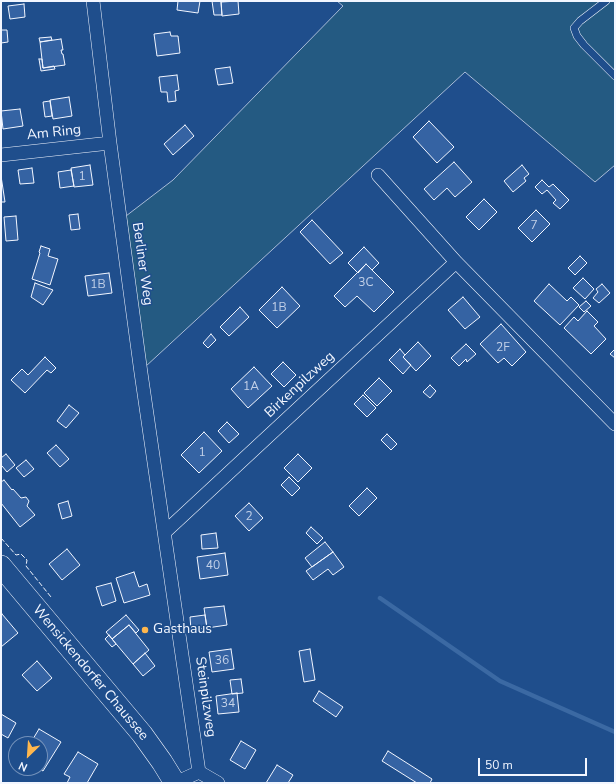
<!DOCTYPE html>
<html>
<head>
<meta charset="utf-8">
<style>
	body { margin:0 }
	#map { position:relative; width:616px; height:784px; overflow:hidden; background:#1f4e8c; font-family:"Nunito Sans",sans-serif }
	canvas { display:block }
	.frame { position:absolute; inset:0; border:2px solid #f2f6ff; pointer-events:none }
	.north { position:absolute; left:8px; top:736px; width:40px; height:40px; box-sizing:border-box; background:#1f4e8c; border:1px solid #7391ba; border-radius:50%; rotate:205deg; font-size:11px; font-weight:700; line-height:16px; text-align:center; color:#f2f6ff }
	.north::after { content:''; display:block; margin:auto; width:14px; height:18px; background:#ffb74d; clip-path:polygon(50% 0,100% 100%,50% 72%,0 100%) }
	.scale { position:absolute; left:478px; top:758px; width:109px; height:18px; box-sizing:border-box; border:2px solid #f2f6ff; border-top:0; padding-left:5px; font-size:12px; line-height:14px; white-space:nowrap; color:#f2f6ff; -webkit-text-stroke:3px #1f4e8c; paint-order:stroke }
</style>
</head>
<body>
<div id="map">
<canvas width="616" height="784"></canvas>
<div class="frame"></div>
<div class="north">N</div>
<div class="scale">50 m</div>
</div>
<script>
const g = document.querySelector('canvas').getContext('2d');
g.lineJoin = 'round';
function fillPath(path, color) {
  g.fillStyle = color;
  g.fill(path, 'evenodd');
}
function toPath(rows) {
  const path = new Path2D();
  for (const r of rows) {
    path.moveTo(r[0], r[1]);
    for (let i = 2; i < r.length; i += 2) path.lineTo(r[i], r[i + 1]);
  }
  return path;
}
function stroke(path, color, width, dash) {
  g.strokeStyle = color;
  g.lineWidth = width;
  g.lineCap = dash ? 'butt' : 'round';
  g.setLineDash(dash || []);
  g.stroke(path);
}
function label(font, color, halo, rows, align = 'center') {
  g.font = font + ' "Nunito Sans",sans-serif';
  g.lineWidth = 3;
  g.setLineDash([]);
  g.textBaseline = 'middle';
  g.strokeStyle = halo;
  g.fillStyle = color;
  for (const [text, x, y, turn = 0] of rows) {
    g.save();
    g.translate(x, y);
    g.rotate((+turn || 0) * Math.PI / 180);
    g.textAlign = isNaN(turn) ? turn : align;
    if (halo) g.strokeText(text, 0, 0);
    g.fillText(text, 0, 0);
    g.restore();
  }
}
const green = toPath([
	[337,1,615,1,615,165,595,182,465,72,145,367,126,216,173,180,343,6,337,1]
]);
fillPath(green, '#245a82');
stroke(green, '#a8bbd7', 1);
stroke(toPath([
	[380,598,500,681,615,732]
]), '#3b69a3', 4.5);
const building = toPath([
	[178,1,200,1,198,13,177,10,178,1],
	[212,1,221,1,222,15,214,15,212,1],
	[238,1,239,14,222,16,221,2,238,1],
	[24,4,25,17,10,19,8,6,24,4],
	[1,30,7,30,8,42,1,43,1,30],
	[170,32,171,36,178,36,180,53,157,56,154,34,170,32],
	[51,37,52,40,40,42,39,38,51,37],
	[61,39,63,50,61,50,62,54,63,54,65,65,43,68,40,42,61,39],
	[39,59,42,59,43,68,54,66,55,69,41,71,39,59],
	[230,67,233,83,218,85,215,69,230,67],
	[177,75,179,90,175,91,176,101,168,102,167,92,161,92,159,77,177,75],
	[69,97,72,116,53,119,50,100,69,97],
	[50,101,52,116,45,117,43,102,50,101],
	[20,109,23,126,3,129,1,111,20,109],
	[429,121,454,147,437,163,413,137,429,121],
	[185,125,194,136,173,155,164,144,185,125],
	[454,162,472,182,455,197,447,188,434,200,424,189,454,162],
	[90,165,93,185,74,187,71,168,90,165],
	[522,165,529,174,524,178,526,181,513,192,504,181,522,165],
	[32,168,34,183,20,184,18,170,32,168],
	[71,170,74,186,60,188,58,172,71,170],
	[1,176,5,202,1,202,1,176],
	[542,180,549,187,553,184,569,200,560,209,553,203,556,200,547,190,542,194,535,187,542,180],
	[484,199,497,212,479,230,466,217,484,199],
	[536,210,550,224,532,242,518,228,536,210],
	[78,214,80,229,71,230,69,215,78,214],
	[16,216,18,240,6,241,4,217,16,216],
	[312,220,343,253,330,264,300,232,312,220],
	[41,246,50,249,48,256,58,259,50,285,32,279,40,253,39,252,41,246],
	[364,247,379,263,372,270,366,264,358,273,348,263,364,247],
	[580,256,587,263,575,275,568,268,580,256],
	[366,264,394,292,374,312,357,296,345,307,334,296,366,264],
	[109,273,112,293,88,296,85,276,109,273],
	[583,278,594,289,585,299,573,288,583,278],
	[35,283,53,290,43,305,31,297,35,283],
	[549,284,567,301,571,297,579,305,560,325,534,301,549,284],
	[602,284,610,293,599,303,593,298,598,292,596,289,602,284],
	[282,287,300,306,277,328,259,310,282,287],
	[463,297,480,317,465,329,448,310,463,297],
	[586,301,591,306,584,312,579,307,586,301],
	[240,307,249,317,229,336,220,327,240,307],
	[587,311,598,322,594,326,606,339,591,354,564,328,574,317,578,321,587,311],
	[501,324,526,352,512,366,504,358,498,363,480,344,501,324],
	[211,334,216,340,208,348,203,343,211,334],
	[418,342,431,356,416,371,403,357,418,342],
	[466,344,476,354,467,362,466,359,459,366,451,358,466,344],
	[400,349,405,355,403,357,411,365,403,374,389,360,400,349],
	[615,349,615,358,610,354,615,349],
	[45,357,56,368,51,373,47,370,25,393,11,380,22,369,28,375,45,357],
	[283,362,296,375,284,387,271,374,283,362],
	[254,367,272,386,248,408,231,389,254,367],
	[379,378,392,391,377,406,364,393,379,378],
	[430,385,436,391,430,398,423,392,430,385],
	[363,395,376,408,367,417,354,404,363,395],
	[69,405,79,413,66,428,57,421,69,405],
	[227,422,239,434,229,443,218,431,227,422],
	[204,432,222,451,199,473,181,455,204,432],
	[387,434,397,444,391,450,381,440,387,434],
	[56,445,69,459,60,467,47,453,56,445],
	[6,454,15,465,7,472,2,466,1,467,1,458,6,454],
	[298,454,312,468,298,482,284,468,298,454],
	[26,460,34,469,24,477,16,468,26,460],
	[289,477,300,488,292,496,281,485,289,477],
	[4,480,12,490,13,489,21,498,26,497,29,501,27,506,35,515,20,527,1,503,1,482,4,480],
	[367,488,377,498,359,516,349,506,367,488],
	[68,501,72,516,62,519,58,504,68,501],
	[249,503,263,518,249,531,235,516,249,503],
	[311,527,323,538,317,544,306,533,311,527],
	[216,533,218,548,202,549,201,535,216,533],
	[325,542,333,552,312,567,305,558,325,542],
	[67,549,80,565,62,580,49,564,67,549],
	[333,552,344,567,333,575,328,569,313,580,306,571,333,552],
	[225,553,228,575,200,579,197,557,225,553],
	[134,572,139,587,147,584,150,595,124,603,116,578,134,572],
	[111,583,116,601,102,606,96,587,111,583],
	[224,606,227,625,207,628,204,608,224,606],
	[2,614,18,633,1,647,1,615,2,614],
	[126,615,139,630,136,633,129,625,112,639,106,632,126,615],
	[205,615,207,628,191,630,190,617,205,615],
	[129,625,149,650,133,664,112,639,129,625],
	[109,635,116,644,112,647,105,639,109,635],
	[231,649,234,669,212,672,209,652,231,649],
	[310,649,315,680,304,682,299,651,310,649],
	[145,653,155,666,143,676,133,664,145,653],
	[37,661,52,678,37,691,22,675,37,661],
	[241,679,243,693,232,694,230,680,241,679],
	[319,691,343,707,336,717,313,701,319,691],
	[237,693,239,712,218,714,216,696,237,693],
	[1,714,16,723,8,738,1,734,1,714],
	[39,729,61,742,43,771,38,768,40,768,40,744,30,744,39,729],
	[241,741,256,750,245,769,230,760,241,741],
	[388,751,432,779,430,783,417,783,382,761,388,751],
	[78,752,98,764,87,783,67,783,70,777,64,774,78,752],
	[277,765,293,775,288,783,266,783,277,765]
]);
fillPath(building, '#3563a3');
stroke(building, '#f2f6ff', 1);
const lane = toPath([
	[606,1,580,21,574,28,577,36,584,45,615,76]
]);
const street = toPath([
	[93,1,110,143,141,373,199,772,175,783],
	[1,155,110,143],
	[378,175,456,262],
	[165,532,456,262,615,424],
	[199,772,218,783]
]);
const primary = toPath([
	[1,566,142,734,162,762,175,783]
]);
stroke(lane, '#f2f6ff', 8);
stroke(street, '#f2f6ff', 14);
stroke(primary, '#f2f6ff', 22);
stroke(lane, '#1f4e8c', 7);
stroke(street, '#1f4e8c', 13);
stroke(primary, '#1f4e8c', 21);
stroke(toPath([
	[1,538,16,555,21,554,27,560,26,566,51,597]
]), '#f2f6ff', 1, [5, 2]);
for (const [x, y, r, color] of [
	[145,630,4,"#ffb74d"]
]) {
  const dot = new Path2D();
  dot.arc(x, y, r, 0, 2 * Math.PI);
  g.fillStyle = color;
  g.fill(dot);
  stroke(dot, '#1f4e8c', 1.5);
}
label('12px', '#c3d1e8', null, [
	["1",82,177],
	["7",534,226],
	["3C",366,283],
	["1B",98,285],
	["1B",279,308],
	["2F",503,348],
	["1A",251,387],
	["1",202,453],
	["2",249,517],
	["40",213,566],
	["36",222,661],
	["34",228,704]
]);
label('14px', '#f2f6ff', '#1f4e8c', [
	["Am Ring",54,133,-6],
	["Berliner Weg",142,264,82],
	["Birkenpilzweg",300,385,-43],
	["Wensickendorfer Chaussee",90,673,50],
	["Steinpilzweg",205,697,82]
]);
label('14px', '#f2f6ff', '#1f4e8c', [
	["Gasthaus",153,630]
], 'left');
</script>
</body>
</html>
